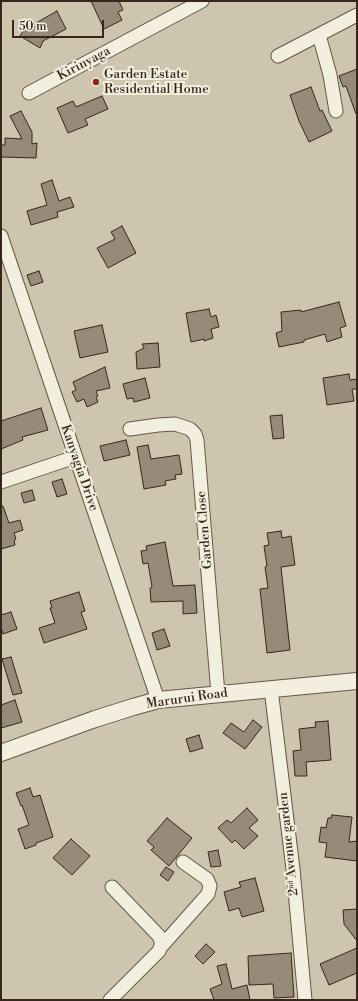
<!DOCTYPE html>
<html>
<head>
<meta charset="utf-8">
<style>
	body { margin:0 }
	#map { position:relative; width:358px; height:1001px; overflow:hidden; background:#ede6cc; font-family:"Libre Bodoni",serif }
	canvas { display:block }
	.frame { position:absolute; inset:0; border:2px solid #38261c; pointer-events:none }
	.scale { position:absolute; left:12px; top:20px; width:92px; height:18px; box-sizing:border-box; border:2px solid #38261c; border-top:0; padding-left:5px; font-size:12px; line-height:14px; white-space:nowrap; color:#38261c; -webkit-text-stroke:3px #f3efde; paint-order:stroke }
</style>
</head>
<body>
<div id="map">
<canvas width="358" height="1001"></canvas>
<div class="frame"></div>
<div class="scale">50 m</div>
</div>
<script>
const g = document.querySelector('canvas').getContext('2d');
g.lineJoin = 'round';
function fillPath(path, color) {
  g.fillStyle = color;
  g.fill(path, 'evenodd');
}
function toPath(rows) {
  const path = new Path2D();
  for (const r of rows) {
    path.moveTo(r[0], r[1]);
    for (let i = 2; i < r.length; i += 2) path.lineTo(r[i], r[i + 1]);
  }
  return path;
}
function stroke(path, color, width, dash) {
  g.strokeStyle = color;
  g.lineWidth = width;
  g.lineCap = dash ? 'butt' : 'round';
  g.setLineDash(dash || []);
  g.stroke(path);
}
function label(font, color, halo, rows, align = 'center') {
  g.font = font + ' "Libre Bodoni",serif';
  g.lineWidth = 4;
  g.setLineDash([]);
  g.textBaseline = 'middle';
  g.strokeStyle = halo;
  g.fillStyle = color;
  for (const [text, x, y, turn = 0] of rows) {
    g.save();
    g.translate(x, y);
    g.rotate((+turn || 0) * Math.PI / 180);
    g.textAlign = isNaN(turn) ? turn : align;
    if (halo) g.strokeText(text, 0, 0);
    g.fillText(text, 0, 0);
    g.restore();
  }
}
fillPath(toPath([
	[1,1,357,1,357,1000,1,1000]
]), '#cec5ae');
const building = toPath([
	[91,1,119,1,123,10,118,12,122,20,104,29,91,1],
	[57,11,66,29,43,41,40,48,20,36,24,30,57,11],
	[357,69,357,114,356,114,346,86,343,87,339,76,357,69],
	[311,87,320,111,322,110,332,131,309,142,299,121,290,95,311,87],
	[102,96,108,109,85,119,88,125,68,133,57,108,73,101,76,107,102,96],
	[21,111,32,132,32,144,37,143,36,158,1,157,1,145,5,145,5,138,22,139,10,116,21,111],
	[52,180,59,201,70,197,74,207,57,212,58,217,31,225,27,211,47,205,41,184,52,180],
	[122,226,136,253,108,268,97,248,115,239,111,232,122,226],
	[39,271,43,282,31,286,27,275,39,271],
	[339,302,346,326,340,328,342,337,327,342,325,334,304,340,304,342,279,347,276,333,282,331,281,312,301,310,301,312,339,302],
	[209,309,211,317,216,315,219,327,211,329,213,338,204,341,204,339,191,342,186,313,209,309],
	[102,325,108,352,80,358,74,331,102,325],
	[158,343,160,367,137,369,136,352,144,348,142,344,158,343],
	[105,367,110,388,96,391,98,396,96,397,98,402,87,407,84,399,77,402,72,392,76,390,73,382,105,367],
	[349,374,350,380,357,379,357,389,352,389,354,401,327,405,323,378,349,374],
	[145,378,150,398,134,402,133,398,127,399,123,384,145,378],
	[41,408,48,430,22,437,23,440,1,449,1,421,41,408],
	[282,415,284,438,273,439,270,416,282,415],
	[126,440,130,455,104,461,100,446,126,440],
	[148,445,151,459,179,455,182,474,175,475,176,479,165,481,166,485,144,489,137,447,148,445],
	[62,479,67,494,57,497,52,482,62,479],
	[32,490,35,500,24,503,21,493,32,490],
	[1,506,3,506,9,523,20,520,23,530,14,533,16,539,14,540,15,545,1,549,1,506],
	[281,531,282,538,291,536,295,565,281,567,290,650,267,653,260,589,268,588,265,567,267,566,264,546,269,545,267,533,281,531],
	[165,542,173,586,195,585,197,613,183,614,183,601,151,602,150,588,152,587,148,563,143,564,141,551,147,550,146,546,165,542],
	[79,592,85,611,81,612,87,629,44,643,39,628,55,623,50,608,52,608,50,601,79,592],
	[11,612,17,629,3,634,1,627,1,615,11,612],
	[164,629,170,646,157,650,152,633,164,629],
	[11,657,22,693,13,695,2,659,11,657],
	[15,700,22,722,1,728,1,705,15,700],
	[253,720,262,727,245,749,223,733,231,723,244,732,253,720],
	[328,721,331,760,306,762,307,776,295,776,293,751,301,750,299,729,316,727,315,722,328,721],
	[199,735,203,748,190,752,186,739,199,735],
	[30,788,33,797,40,795,53,837,36,843,36,845,25,849,18,829,29,825,22,805,21,806,16,793,30,788],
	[247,808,258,820,249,828,258,836,244,849,235,840,232,843,218,828,227,820,231,823,247,808],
	[332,815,352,817,349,842,357,841,357,861,325,857,327,843,319,842,321,827,326,828,328,818,331,818,332,815],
	[167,818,192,838,169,866,151,850,154,847,147,841,167,818],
	[71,839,90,856,72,875,53,858,71,839],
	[218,850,221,866,211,867,208,852,218,850],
	[166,867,174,872,168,881,160,875,166,867],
	[255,878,264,911,242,917,239,908,229,911,224,892,241,887,239,882,255,878],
	[357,909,357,941,344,924,343,910,357,909],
	[206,944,215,952,203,964,195,956,206,944],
	[357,948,357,973,329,985,320,964,357,948],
	[291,953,294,997,274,998,273,984,249,985,248,956,291,953],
	[226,964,232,989,247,985,250,1000,214,1000,210,989,222,984,217,966,226,964]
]);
fillPath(building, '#968a78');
stroke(building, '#38261c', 1);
const minor = toPath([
	[319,35,330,75,336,111],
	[278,56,357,15],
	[29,93,202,1],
	[1,236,158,700],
	[130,429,158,425,175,424,190,429,195,434,197,440,218,694],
	[1,482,75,457],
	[271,689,293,869,305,1000],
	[160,948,208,894,210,886,207,879,183,862],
	[110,1000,159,951,161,946,161,941,159,936,112,887]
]);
const tertiary = toPath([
	[1,753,95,719,133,707,158,700,357,681]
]);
stroke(minor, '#655648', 15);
stroke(tertiary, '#655648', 18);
stroke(minor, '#f3efde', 13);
stroke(tertiary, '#f3efde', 16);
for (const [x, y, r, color] of [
	[96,82,4,"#8f2418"]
]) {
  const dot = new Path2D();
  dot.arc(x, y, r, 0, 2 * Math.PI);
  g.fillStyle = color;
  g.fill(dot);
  stroke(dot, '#f3efde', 1.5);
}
label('13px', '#38261c', '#f3efde', [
	["Kirinyaga",84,64,-28],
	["Kanyagia Drive",79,468,71],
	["Garden Close",205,530,-95],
	["Marurui Road",187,699,-8],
	["2ⁿᵈ Avenue garden",289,844,-96]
]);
label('13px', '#38261c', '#f3efde', [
	["Garden Estate",104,75],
	["Residential Home",104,90]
], 'left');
</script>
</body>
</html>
